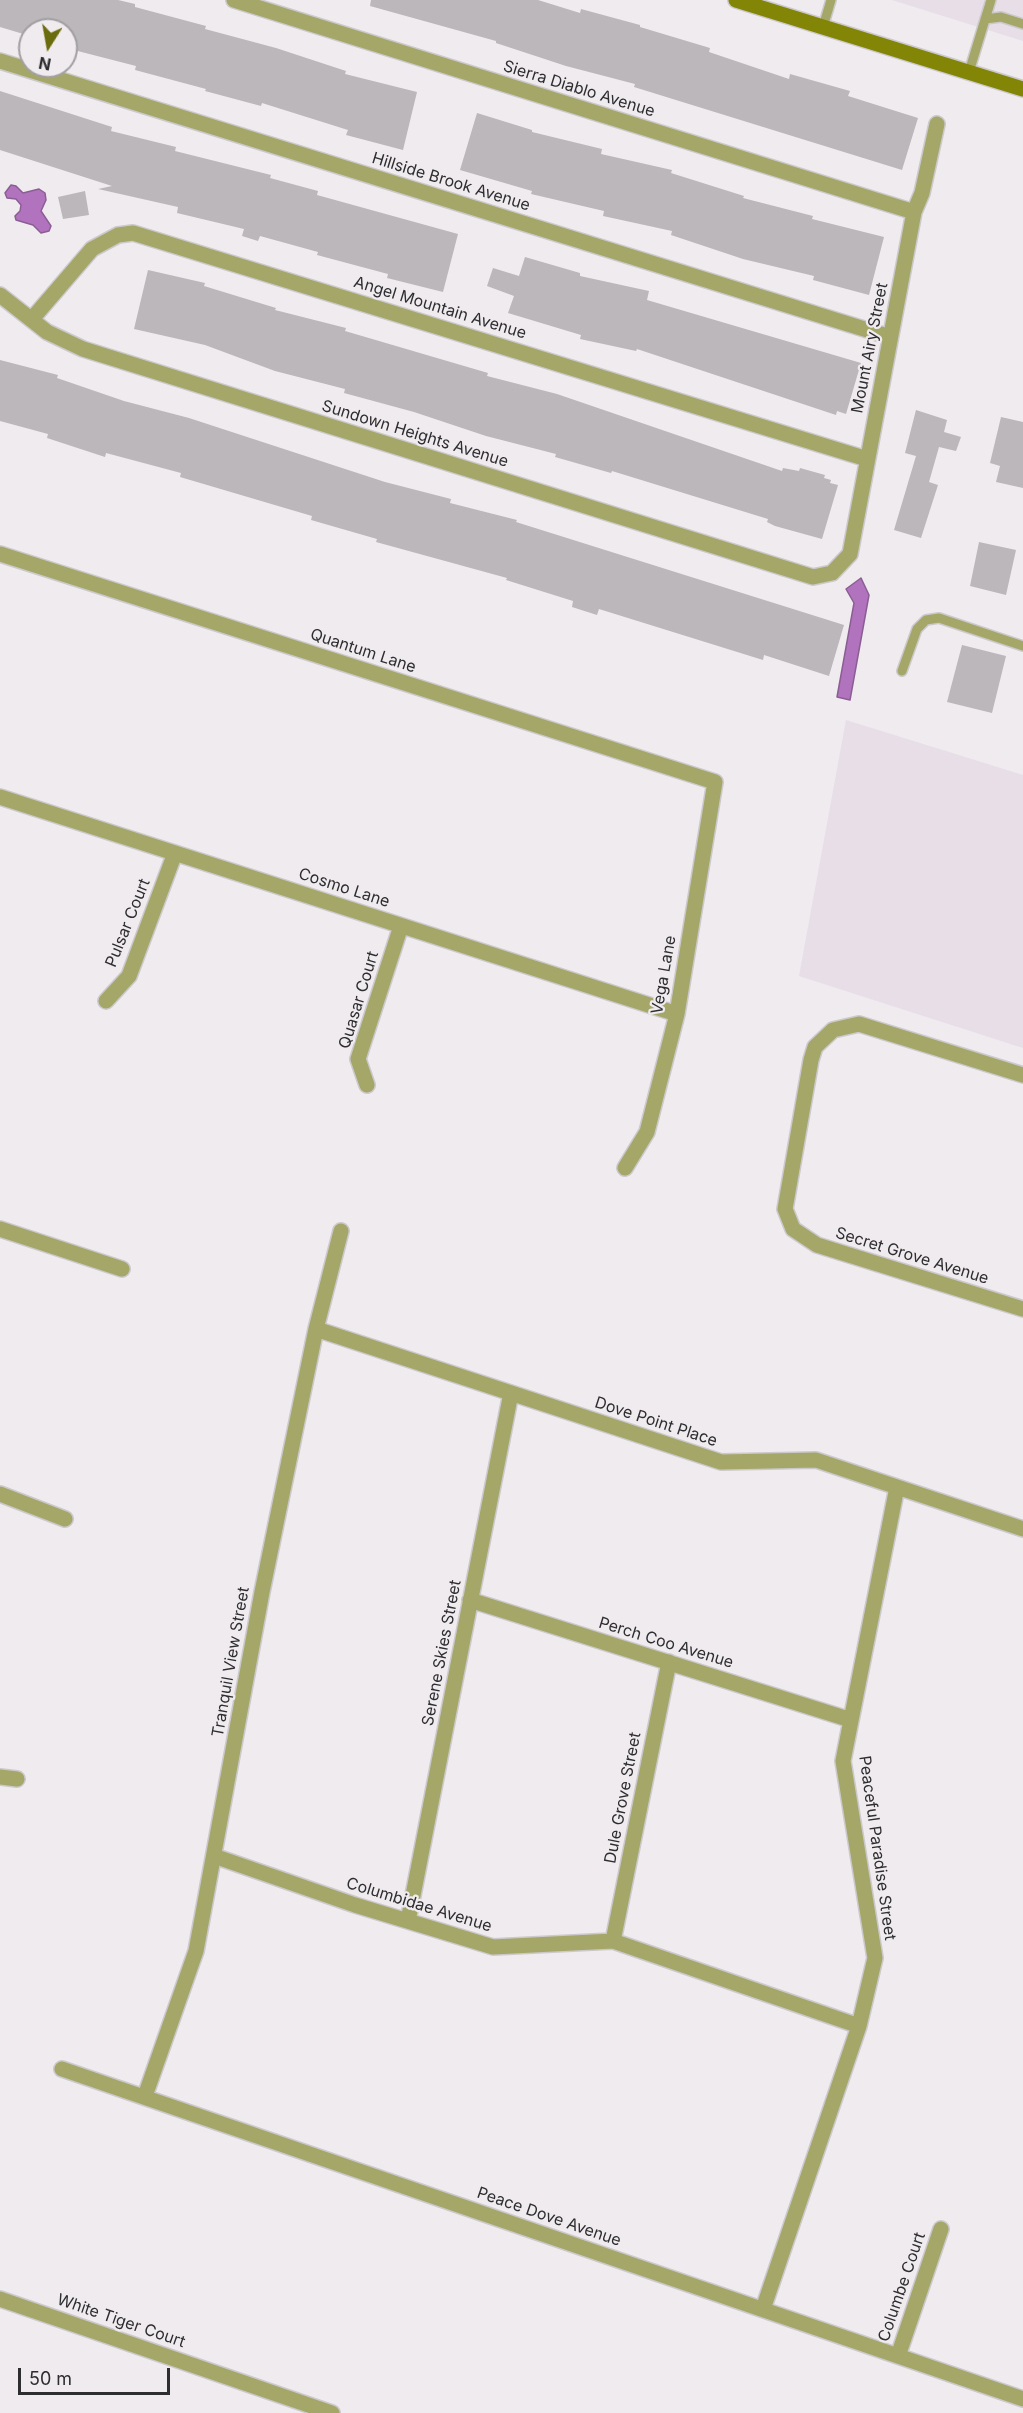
<!DOCTYPE html>
<html>
<head>
<meta charset="utf-8">
<style>
	body { margin:0 }
	#map { position:relative; width:1023px; height:2413px; overflow:hidden; background:#efebef; font-family:Inter,sans-serif }
	canvas { display:block }
	.north { position:absolute; left:18px; top:18px; width:60px; height:60px; box-sizing:border-box; background:#efebef; border:2px solid #a29fa2; border-radius:50%; rotate:191deg; font-size:16px; font-weight:700; line-height:24px; text-align:center; color:#2e2d2f }
	.north::after { content:''; display:block; margin:auto; width:21px; height:27px; background:#6b6c0e; clip-path:polygon(50% 0,100% 100%,50% 72%,0 100%) }
	.scale { position:absolute; left:18px; top:2368px; width:152px; height:27px; box-sizing:border-box; border:3px solid #2e2d2f; border-top:0; padding-left:8px; font-size:18px; line-height:21px; white-space:nowrap; color:#2e2d2f; -webkit-text-stroke:4px #efebef; paint-order:stroke }
</style>
</head>
<body>
<div id="map">
<canvas width="1023" height="2413"></canvas>
<div class="north">N</div>
<div class="scale">50 m</div>
</div>
<script>
const g = document.querySelector('canvas').getContext('2d');
g.lineJoin = 'round';
function fillPath(path, color) {
  g.fillStyle = color;
  g.fill(path, 'evenodd');
}
function toPath(rows) {
  const path = new Path2D();
  for (const r of rows) {
    path.moveTo(r[0], r[1]);
    for (let i = 2; i < r.length; i += 2) path.lineTo(r[i], r[i + 1]);
  }
  return path;
}
function stroke(path, color, width, dash) {
  g.strokeStyle = color;
  g.lineWidth = width;
  g.lineCap = dash ? 'butt' : 'round';
  g.setLineDash(dash || []);
  g.stroke(path);
}
function label(font, color, halo, rows, align = 'center') {
  g.font = font + ' Inter,sans-serif';
  g.lineWidth = 4.5;
  g.setLineDash([]);
  g.textBaseline = 'middle';
  g.strokeStyle = halo;
  g.fillStyle = color;
  for (const [text, x, y, turn = 0] of rows) {
    g.save();
    g.translate(x, y);
    g.rotate((+turn || 0) * Math.PI / 180);
    g.textAlign = isNaN(turn) ? turn : align;
    if (halo) g.strokeText(text, 0, 0);
    g.fillText(text, 0, 0);
    g.restore();
  }
}
fillPath(toPath([
	[892,0,1023,0,1023,41],
	[846,720,1023,775,1023,1048,799,976]
]), '#e7dee8');
const water = toPath([
	[11,185,16,186,23,193,39,189,45,193,46,200,41,211,51,226,49,231,41,233,33,225,16,220,15,216,20,211,21,205,16,199,7,198,5,193,11,185],
	[861,578,869,595,850,700,837,697,854,603,846,589,861,578]
]);
fillPath(water, '#b273be');
stroke(water, '#8a5e93', 1.5);
fillPath(toPath([
	[0,0,118,0,135,4,135,7,206,26,205,29,276,48,346,71,345,74,417,92,403,150,346,135,348,130,262,103,261,106,205,91,206,89,135,70,136,66,66,48,66,30,30,30,30,36,0,27],
	[371,0,538,0,580,13,581,9,640,25,640,27,710,48,709,52,789,79,790,74,850,91,848,96,918,118,902,170,634,87,635,84,566,66,496,43,496,41,370,6],
	[0,91,112,127,111,131,176,147,175,151,271,175,270,178,318,191,317,195,458,234,443,292,387,278,388,274,317,255,318,252,260,236,258,241,242,236,244,229,177,213,178,207,98,189,112,186,0,150],
	[477,113,532,130,532,132,602,149,601,154,672,170,671,173,744,196,743,198,813,216,812,219,884,237,869,295,813,280,814,276,743,259,671,235,672,231,603,216,604,211,531,194,532,191,460,170],
	[85,191,89,215,63,219,58,197],
	[525,257,580,273,580,276,649,291,647,300,861,363,846,414,837,411,836,415,637,349,636,351,580,339,581,335,508,313,514,296,487,286,493,268,519,276],
	[148,270,205,283,204,286,276,308,275,310,346,328,345,331,488,373,487,376,557,394,782,471,783,468,799,471,800,468,825,475,824,478,831,480,830,483,838,485,822,539,775,526,767,522,768,519,612,471,611,473,555,457,556,454,486,436,414,412,344,393,345,389,275,371,205,345,134,329],
	[0,360,58,375,57,378,124,401,189,418,385,482,451,499,450,503,517,520,516,522,844,625,829,676,764,655,763,660,599,609,597,615,572,607,573,601,506,580,507,578,376,542,377,539,311,520,312,516,180,477,181,473,106,453,105,457,47,438,48,434,0,421],
	[916,410,947,420,944,432,961,437,956,451,939,447,929,482,938,485,921,538,894,530,916,456,905,453],
	[1001,417,1023,422,1023,488,996,482,1000,466,990,463],
	[979,542,1016,550,1006,595,970,586],
	[962,645,1006,656,992,713,947,702]
]), '#bbb7bb');
const lane = toPath([
	[985,19,1001,17,1023,24],
	[823,27,831,0],
	[969,72,991,0],
	[902,671,917,629,926,620,939,618,1023,646]
]);
const street = toPath([
	[234,0,914,212],
	[0,61,890,337],
	[0,295,47,332,83,349,813,577,832,573,850,554,914,212,922,193,937,124],
	[32,319,92,249,118,235,133,233,867,459],
	[0,554,715,782,677,1014,647,1132,625,1168],
	[0,797,677,1014],
	[106,1001,129,976,175,853],
	[1023,1075,859,1024,833,1030,815,1047,811,1060,785,1209,793,1229,817,1245,1023,1309],
	[367,1085,358,1059,401,926],
	[0,1229,122,1269],
	[316,1329,721,1462,816,1460,1023,1529],
	[0,1494,65,1519],
	[470,1600,851,1720],
	[0,1777,17,1779],
	[214,1856,355,1905,493,1947,613,1941,859,2026],
	[408,1921,511,1393],
	[613,1941,669,1662],
	[62,2069,1023,2399],
	[145,2096,196,1951,262,1592,316,1329,341,1231],
	[0,2299,332,2413],
	[763,2309,859,2026,875,1958,843,1761,897,1487],
	[898,2356,941,2229]
]);
const secondary = toPath([
	[736,0,1023,89]
]);
stroke(lane, '#ccc9cc', 12);
stroke(street, '#ccc9cc', 18);
stroke(secondary, '#ccc9cc', 18);
stroke(lane, '#a5a768', 9);
stroke(street, '#a5a768', 15);
stroke(secondary, '#838507', 15);
label('16px', '#2e2d2f', '#efebef', [
	["Sierra Diablo Avenue",579,89,17],
	["Hillside Brook Avenue",451,182,17],
	["Angel Mountain Avenue",440,308,17],
	["Mount Airy Street",870,348,-79],
	["Sundown Heights Avenue",415,434,17],
	["Quantum Lane",363,651,18],
	["Cosmo Lane",344,888,18],
	["Pulsar Court",128,923,-68],
	["Vega Lane",664,975,-80],
	["Quasar Court",359,1000,-73],
	["Secret Grove Avenue",912,1256,17],
	["Dove Point Place",656,1422,18],
	["Perch Coo Avenue",666,1643,17],
	["Serene Skies Street",442,1653,-79],
	["Tranquil View Street",231,1662,-80],
	["Dule Grove Street",623,1798,-79],
	["Peaceful Paradise Street",877,1848,82],
	["Columbidae Avenue",419,1905,17],
	["Peace Dove Avenue",549,2217,19],
	["Columbe Court",902,2287,-71],
	["White Tiger Court",121,2321,19]
]);
</script>
</body>
</html>
